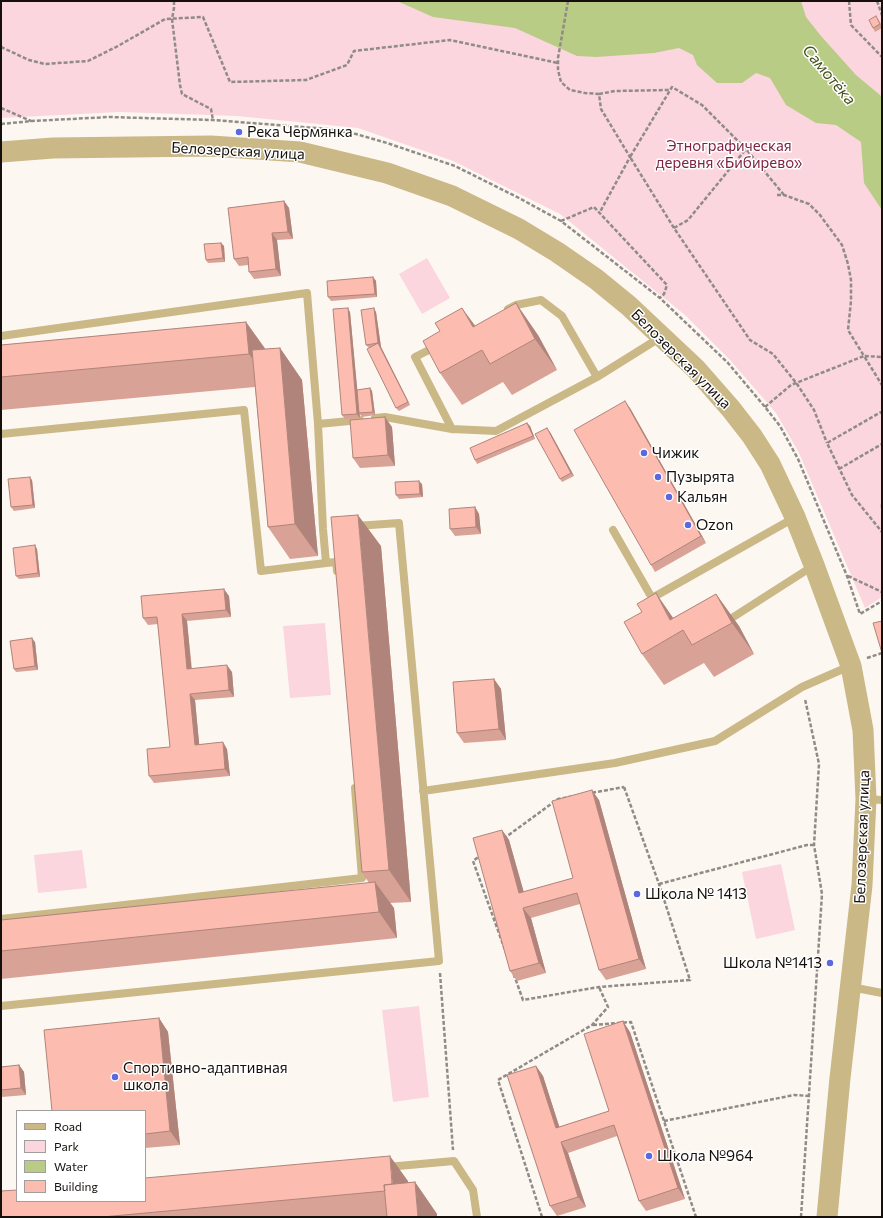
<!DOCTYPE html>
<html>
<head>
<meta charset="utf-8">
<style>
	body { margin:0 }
	#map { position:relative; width:883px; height:1218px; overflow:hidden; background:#fdf7f2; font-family:Commissioner,sans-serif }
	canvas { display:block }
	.frame { position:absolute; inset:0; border:2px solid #15100c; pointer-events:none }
	.legend { position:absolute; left:16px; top:1110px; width:130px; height:92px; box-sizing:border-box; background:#fff; border:1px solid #a19f9e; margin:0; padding:5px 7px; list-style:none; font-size:12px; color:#15100c }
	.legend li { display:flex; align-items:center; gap:8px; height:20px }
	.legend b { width:20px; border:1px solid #a19f9e }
</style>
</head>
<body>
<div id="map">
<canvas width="883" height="1218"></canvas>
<div class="frame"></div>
<ul class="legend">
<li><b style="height:5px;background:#cab886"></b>Road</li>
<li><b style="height:11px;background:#fbd6df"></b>Park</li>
<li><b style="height:11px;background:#b9cc85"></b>Water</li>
<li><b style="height:11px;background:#fcbcaf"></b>Building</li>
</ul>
</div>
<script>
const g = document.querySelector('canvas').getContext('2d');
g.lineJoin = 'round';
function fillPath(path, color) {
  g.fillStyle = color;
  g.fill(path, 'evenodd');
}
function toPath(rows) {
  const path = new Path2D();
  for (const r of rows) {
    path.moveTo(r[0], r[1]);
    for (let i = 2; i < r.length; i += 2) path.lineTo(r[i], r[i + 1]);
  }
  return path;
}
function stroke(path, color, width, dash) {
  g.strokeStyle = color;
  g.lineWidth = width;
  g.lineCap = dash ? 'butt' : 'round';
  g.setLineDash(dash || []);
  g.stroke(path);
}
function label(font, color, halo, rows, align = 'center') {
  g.font = font + ' Commissioner,sans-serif';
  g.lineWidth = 3;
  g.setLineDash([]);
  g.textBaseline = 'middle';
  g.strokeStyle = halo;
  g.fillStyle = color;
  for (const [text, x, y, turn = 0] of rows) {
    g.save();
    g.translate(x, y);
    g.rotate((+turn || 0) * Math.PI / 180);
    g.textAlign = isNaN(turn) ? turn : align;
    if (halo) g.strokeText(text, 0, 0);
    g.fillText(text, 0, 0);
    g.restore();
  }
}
fillPath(toPath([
	[1,1,882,1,882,597,865,608,799,453,776,413,730,360,685,315,560,214,453,161,358,128,237,116,120,112,1,118],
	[427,258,450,298,422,314,399,274],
	[325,623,331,695,290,698,283,626],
	[82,850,87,888,38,893,34,855],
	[781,864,795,930,756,939,742,872],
	[419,1006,429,1097,393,1102,382,1010]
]), '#fbd6df');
fillPath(toPath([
	[397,1,801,1,806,17,821,36,856,75,880,95,882,98,882,210,864,183,861,142,836,125,816,123,786,105,770,78,756,73,742,83,717,83,697,65,693,55,679,48,654,53,597,57,577,56,515,28,433,17]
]), '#b9cc85');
stroke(toPath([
	[174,1,174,8,172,19,180,85,182,94,211,109,213,120],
	[568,1,558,58,558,70,561,82,570,90,585,93,599,94,601,109,630,157,600,212],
	[849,1,851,25,882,57],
	[877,1,882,15],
	[1,47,29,60,45,64,88,61,118,46,165,19,203,17,230,82,306,80,347,65,354,51,450,40,558,63],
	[599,94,615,91,669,90],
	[1,108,31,121],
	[1,124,32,121,109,117,213,120,328,129,356,134,387,143,455,166,519,198,561,221,660,298,728,363,765,407,780,426,798,459,847,576,860,614,882,601],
	[777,195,784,195,809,204,820,215,842,245,848,264,851,280,851,301,848,330,864,356,882,357],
	[784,195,746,149,702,105,672,87,630,157,674,228,750,340,773,354,797,384,814,410,827,443],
	[561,221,594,207,667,285,664,294,660,298],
	[674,228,688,220,746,149],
	[765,407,791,385,864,356,882,385],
	[882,414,881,412,827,443,852,495,882,532],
	[839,469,882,444],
	[882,504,882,510],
	[848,576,882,592],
	[867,658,882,653],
	[624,787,659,884,690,980,599,987,523,1000,473,861,558,799,624,787],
	[659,884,807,845,814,845],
	[440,973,453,1150],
	[593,1025,631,1022,696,1217],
	[664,1121,794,1095,809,1096],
	[542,1217,498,1080,592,1025,608,1007,599,987],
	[801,1217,822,894,814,845,819,764,805,699]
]), '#908b86', 2.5, [4, 2]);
stroke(toPath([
	[508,309,516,305,541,300,562,316,597,377],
	[1,336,307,293,318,424,323,529,326,563,336,562,337,571],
	[437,346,415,357,452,429],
	[375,418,385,417,452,429,496,431,597,377,661,337],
	[318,424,360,420],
	[1,434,244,410,261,571,326,563],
	[613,530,652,598,794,518],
	[724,623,813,566],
	[423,791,615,763,715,741,802,687,850,666],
	[867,799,882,800],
	[1,919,362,878,355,788],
	[851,987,882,993],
	[1,1006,439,961,399,523,356,526],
	[387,1167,454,1161,473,1190,477,1217]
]), '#cab886', 8);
stroke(toPath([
	[1,152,53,148,211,146,300,152,387,173,452,196,519,229,557,252,596,279,629,306,696,369,731,409,752,436,770,464,795,517,814,565,851,666,863,730,866,799,862,885,840,1078,827,1217]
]), '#cab886', 21);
fillPath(toPath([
	[878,19,882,26,882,28,875,32,873,28],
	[284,201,289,208,293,239,277,240,281,276,254,279,249,272,249,265,239,266,234,259],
	[221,243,224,246,225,262,208,263,206,260],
	[373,277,376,281,377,297,331,301,328,297],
	[350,312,357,390,370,388,372,391,375,415,362,417,359,413,359,408,360,418,345,419,342,415],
	[376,312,381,347,410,405,399,411,396,408,369,348,366,345],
	[246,322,265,349,280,348,302,380,318,556,290,559,268,527,255,387,1,410,1,345],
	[475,326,538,335,557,370,512,395,503,382,462,405,440,373],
	[630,408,706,543,655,572,651,565],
	[527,423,530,426,535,439,477,464,475,460],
	[392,427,395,466,360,468,353,458],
	[550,432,574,476,562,482,560,479],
	[32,480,35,508,14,511,11,507],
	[422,484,423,497,399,499,396,495],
	[475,507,479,514,481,534,455,536,450,529],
	[381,546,411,902,390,903,394,908,397,938,1,979,1,920,369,883,362,872],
	[37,549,40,577,19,579,16,576],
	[716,594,739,626,754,654,714,677,704,663,664,685,642,654,673,618],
	[229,596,231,617,187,621,192,669,232,672,234,697,195,700,199,744,227,749,230,776,154,783,149,776,170,747,158,624,148,625,143,618],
	[35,642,38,670,16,672,14,669],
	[494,679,501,689,506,740,464,743,457,733],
	[599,800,646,969,606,980,599,970,580,904,531,918,546,973,517,981,510,971,502,830,509,840,523,892,573,878],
	[159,1018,168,1032,180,1145,145,1148,145,1111],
	[630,1032,685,1199,646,1211,639,1201,617,1136,568,1153,586,1207,557,1216,550,1206,536,1066,543,1076,559,1127,609,1111],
	[19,1065,24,1072,26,1095,2,1097,1,1095,1,1067],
	[408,1181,408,1183,415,1182,437,1214,437,1217,1,1217]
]), '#d9a296');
fillPath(toPath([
	[284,201,289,208,293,239,288,232],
	[272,233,277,240,281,276,276,269],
	[221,243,224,246,225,262,223,258],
	[373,277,376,281,377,297,375,294],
	[516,303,538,335,557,370,535,339],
	[348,308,350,312,360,418,357,414],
	[374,308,376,312,381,347,410,405,408,402,378,343],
	[462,308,485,339,473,327],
	[246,322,269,354,271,385,249,354],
	[280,348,302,380,318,556,295,524],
	[370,388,372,391,375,415,373,412],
	[625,401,630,408,706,543,701,536],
	[385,417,392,427,395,466,388,455],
	[527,423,530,426,535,439,533,436],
	[547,428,550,432,574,476,571,473],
	[30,477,32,480,35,508,33,505],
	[419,481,422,484,423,497,420,494],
	[475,507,479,514,481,534,476,527],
	[358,515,381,546,411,902,389,870],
	[35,545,37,549,40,577,38,573],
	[224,589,229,596,231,617,226,610],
	[656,593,678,625,670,620],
	[716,594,739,626,754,654,732,623],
	[182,614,187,621,192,676,187,669],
	[32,638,35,642,38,670,35,666],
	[227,665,232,672,234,697,229,690],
	[494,679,501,689,506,740,499,729],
	[190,694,195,700,200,752,195,745],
	[223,742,227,749,230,776,225,769],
	[592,790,599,800,646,969,639,959],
	[502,830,509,840,527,903,519,893],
	[375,882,394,908,397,938,379,912],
	[523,908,531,918,546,973,539,963],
	[159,1018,168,1032,180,1145,170,1131],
	[623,1021,630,1032,685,1199,678,1188],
	[19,1065,24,1072,26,1095,21,1088],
	[536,1066,543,1076,563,1138,556,1128],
	[561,1142,568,1153,586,1207,578,1197],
	[390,1156,408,1181,411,1216,393,1190],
	[415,1182,437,1214,437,1217,418,1217]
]), '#b0847a');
const building = toPath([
	[876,16,880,24,873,28,869,20,876,16],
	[284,201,288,232,272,233,276,269,249,272,248,257,234,259,228,208,284,201],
	[221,243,223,258,206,260,204,244,221,243],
	[373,277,375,294,328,297,327,281,373,277],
	[516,303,535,339,490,364,482,350,440,373,423,341,440,331,435,323,462,308,473,327,516,303],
	[348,308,357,414,342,415,333,309,348,308],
	[374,308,378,343,408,402,396,408,367,349,378,343,366,345,361,310,374,308],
	[246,322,249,354,1,377,1,345,246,322],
	[280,348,295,524,268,527,252,350,280,348],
	[370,388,373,412,359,413,357,390,370,388],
	[625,401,701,536,651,565,574,430,625,401],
	[385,417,388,455,353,458,350,420,385,417],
	[527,423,533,436,475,460,470,448,527,423],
	[547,428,571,473,560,479,535,434,547,428],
	[30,477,33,505,11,507,8,479,30,477],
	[419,481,420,494,396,495,395,482,419,481],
	[475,507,476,527,450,529,449,509,475,507],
	[358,515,389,870,362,872,331,517,358,515],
	[35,545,38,573,16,576,13,548,35,545],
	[224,589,226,610,182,614,187,669,227,665,229,690,190,694,195,745,223,742,225,769,149,776,147,749,170,747,157,617,143,618,141,596,224,589],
	[656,593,670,620,716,594,732,623,692,645,683,630,642,654,624,622,642,612,637,604,656,593],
	[882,621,882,653,873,623,882,621],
	[32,638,35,666,14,669,10,641,32,638],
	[494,679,499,729,457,733,453,682,494,679],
	[592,790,639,959,599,970,577,893,523,908,539,963,510,971,473,838,502,830,519,893,573,878,552,801,592,790],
	[375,882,379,912,1,951,1,920,375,882],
	[159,1018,170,1131,145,1134,145,1111,52,1111,44,1030,159,1018],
	[623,1021,678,1188,639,1201,614,1125,561,1142,578,1197,550,1206,507,1075,536,1066,556,1128,609,1111,584,1034,623,1021],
	[19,1065,21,1088,1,1090,1,1067,19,1065],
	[390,1156,392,1184,384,1185,385,1191,102,1217,1,1217,1,1191,17,1190,17,1201,145,1201,145,1178,390,1156],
	[415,1182,418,1217,387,1217,384,1185,415,1182]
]);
fillPath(building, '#fcbcaf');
stroke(building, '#b0847a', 1);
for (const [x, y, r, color] of [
	[239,132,4,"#5b68df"],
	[644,453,4,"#5b68df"],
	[658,477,4,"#5b68df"],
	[669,497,4,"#5b68df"],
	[688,525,4,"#5b68df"],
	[637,894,4,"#5b68df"],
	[830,963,4,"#5b68df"],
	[115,1077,4,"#5b68df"],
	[649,1156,4,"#5b68df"]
]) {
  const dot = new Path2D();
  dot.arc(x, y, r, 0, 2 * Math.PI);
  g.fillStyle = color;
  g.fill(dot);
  stroke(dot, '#fff', 1.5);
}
label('15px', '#15100c', '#fff', [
	["Река Чермянка",247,132],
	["Чижик",652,453],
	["Пузырята",666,477],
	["Кальян",677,497],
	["Ozon",696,525],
	["Школа № 1413",645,894],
	["Школа №1413",822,963,"right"],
	["Спортивно-адаптивная",123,1068],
	["школа",123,1085],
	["Школа №964",657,1156]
], 'left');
label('15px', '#7d2343', '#fff', [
	["Этнографическая",729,146],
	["деревня «Бибирево»",729,163]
]);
label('15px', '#15100c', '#fff', [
	["Белозерская улица",238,151,3],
	["Белозерская улица",681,359,45],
	["Белозерская улица",862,837,-88]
]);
label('italic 16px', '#46511e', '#fff', [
	["Самотёка",829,75,50]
]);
</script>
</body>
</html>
